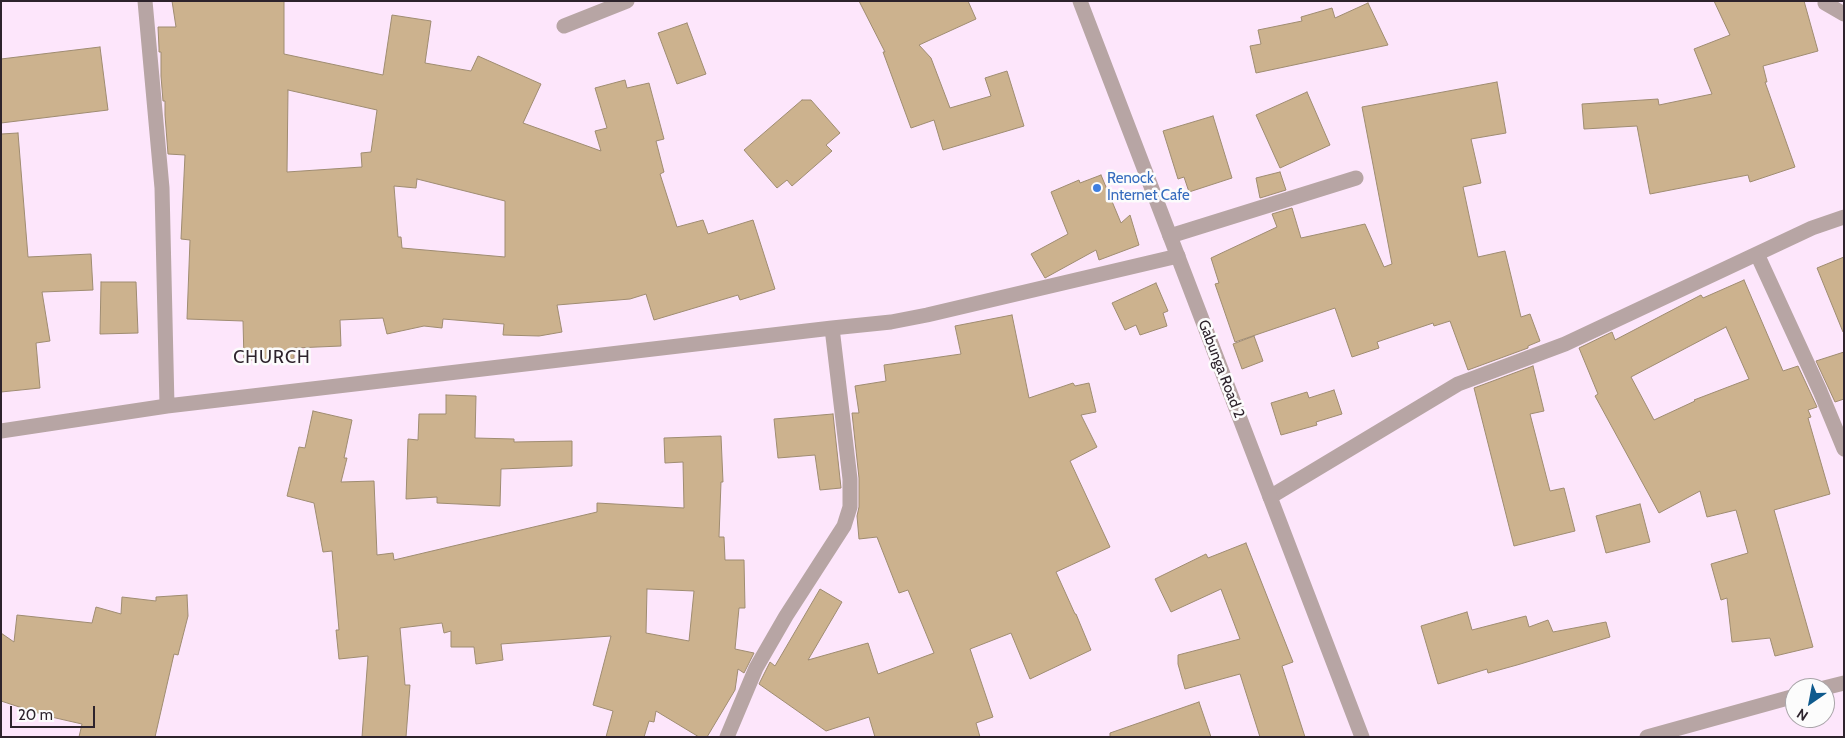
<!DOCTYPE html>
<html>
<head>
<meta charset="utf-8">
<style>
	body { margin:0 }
	#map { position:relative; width:1845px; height:738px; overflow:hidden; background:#fde6fb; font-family:Cabin,sans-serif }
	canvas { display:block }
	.frame { position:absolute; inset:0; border:2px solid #2d232c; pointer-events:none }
	.north { position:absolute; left:1785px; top:678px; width:50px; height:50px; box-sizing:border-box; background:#fcfcfc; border:1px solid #a9a5a9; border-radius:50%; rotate:213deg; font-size:14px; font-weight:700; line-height:20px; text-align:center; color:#2d232c }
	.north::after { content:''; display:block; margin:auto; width:18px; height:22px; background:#0f5a8d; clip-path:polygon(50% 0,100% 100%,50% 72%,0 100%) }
	.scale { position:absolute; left:10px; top:706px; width:85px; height:22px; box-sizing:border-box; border:2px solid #2d232c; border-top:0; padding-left:6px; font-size:15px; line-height:18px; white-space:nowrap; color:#2d232c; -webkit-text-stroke:4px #fcfcfc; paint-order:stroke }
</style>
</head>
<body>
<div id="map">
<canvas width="1845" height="738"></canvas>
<div class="frame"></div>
<div class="north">N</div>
<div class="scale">20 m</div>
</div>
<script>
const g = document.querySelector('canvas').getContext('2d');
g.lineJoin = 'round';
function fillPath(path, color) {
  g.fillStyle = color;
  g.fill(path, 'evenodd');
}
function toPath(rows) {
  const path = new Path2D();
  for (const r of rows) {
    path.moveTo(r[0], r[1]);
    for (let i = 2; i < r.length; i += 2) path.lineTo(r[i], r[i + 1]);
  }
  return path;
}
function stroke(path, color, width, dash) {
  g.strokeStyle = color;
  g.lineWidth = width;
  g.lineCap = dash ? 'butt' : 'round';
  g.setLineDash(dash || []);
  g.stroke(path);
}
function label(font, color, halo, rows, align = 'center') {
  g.font = font + ' Cabin,sans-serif';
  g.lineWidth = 5;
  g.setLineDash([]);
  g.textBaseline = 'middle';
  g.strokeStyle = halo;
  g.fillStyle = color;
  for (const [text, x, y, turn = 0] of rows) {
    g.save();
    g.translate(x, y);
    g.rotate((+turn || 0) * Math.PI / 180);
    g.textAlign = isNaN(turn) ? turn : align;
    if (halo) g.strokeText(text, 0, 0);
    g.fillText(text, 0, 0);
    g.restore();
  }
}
const building = toPath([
	[172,1,284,1,284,54,383,75,392,15,431,21,425,63,471,71,478,56,541,84,523,123,601,151,595,131,607,128,595,88,625,80,627,88,649,83,664,139,656,141,664,172,660,174,677,227,703,220,708,234,753,220,775,289,740,300,738,295,654,320,646,294,630,299,557,305,562,332,539,336,503,335,504,324,443,319,442,328,424,326,387,334,383,318,340,320,341,346,294,348,294,359,244,360,243,321,187,319,190,240,181,239,185,155,168,154,165,115,165,101,163,101,161,76,161,52,159,52,159,48,158,27,176,27,172,1],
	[288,90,377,110,371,152,361,153,362,167,287,172,288,90],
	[417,179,505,201,505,257,402,248,401,237,398,237,394,186,416,188,417,179],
	[859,1,968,1,976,19,919,45,931,58,950,108,991,96,985,78,1007,71,1024,126,943,150,934,120,911,128,883,52,885,52,859,1],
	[1714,1,1804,1,1818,51,1763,66,1767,82,1765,82,1795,167,1750,182,1748,175,1650,194,1637,126,1584,129,1582,104,1658,99,1659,105,1712,94,1694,49,1730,35,1714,1],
	[1368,3,1388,45,1256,73,1250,46,1261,44,1258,30,1302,21,1301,17,1332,8,1335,18,1368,3],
	[687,23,706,74,677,84,658,33,687,23],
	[100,47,108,110,1,123,1,59,100,47],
	[1497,82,1506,133,1471,139,1481,183,1463,187,1478,257,1505,251,1521,317,1530,314,1540,341,1528,346,1528,348,1468,370,1450,321,1434,326,1433,323,1377,342,1379,348,1352,357,1335,308,1235,342,1215,284,1219,283,1211,258,1277,227,1272,214,1292,208,1301,238,1365,224,1384,267,1392,264,1362,107,1497,82],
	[1307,92,1330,145,1280,168,1256,115,1307,92],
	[802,100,811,100,840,133,826,145,832,151,792,186,787,180,777,188,744,150,802,100],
	[1213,116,1232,178,1189,192,1184,177,1178,179,1163,131,1213,116],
	[18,133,28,257,91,254,93,290,42,292,50,341,36,343,40,388,1,392,1,134,18,133],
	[1280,172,1286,190,1260,198,1256,178,1280,172],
	[1101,175,1121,223,1130,215,1139,245,1099,260,1096,250,1045,278,1031,254,1068,234,1051,192,1079,180,1080,183,1101,175],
	[1844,257,1844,332,1843,332,1817,268,1844,257],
	[1744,280,1783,371,1798,366,1817,407,1808,410,1811,417,1808,418,1830,494,1774,510,1813,647,1775,656,1770,638,1732,642,1727,598,1721,600,1711,564,1748,553,1736,510,1707,517,1700,491,1659,513,1595,396,1598,394,1579,348,1612,332,1615,340,1701,295,1703,298,1744,280],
	[1726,327,1749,379,1694,400,1695,401,1654,420,1631,377,1726,327],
	[101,282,136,282,138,333,100,334,101,282],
	[1156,283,1168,311,1163,313,1167,326,1140,335,1136,325,1125,330,1112,303,1156,283],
	[1012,315,1029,398,1073,383,1075,386,1089,383,1096,412,1081,415,1097,447,1070,461,1110,547,1056,572,1075,614,1076,614,1091,650,1030,679,1011,633,970,649,993,717,976,723,980,737,875,737,869,717,826,731,759,684,770,662,775,666,820,589,842,602,808,660,868,643,878,674,934,653,908,590,899,593,877,537,859,539,857,516,859,507,859,478,852,413,859,413,855,386,886,381,884,365,961,354,955,326,1012,315],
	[1254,336,1263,361,1242,369,1233,344,1254,336],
	[1844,352,1844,399,1835,402,1816,361,1844,352],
	[1533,366,1544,411,1530,414,1550,491,1564,488,1575,531,1514,546,1474,388,1533,366],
	[1334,390,1342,414,1316,422,1317,425,1281,435,1271,403,1307,392,1309,398,1334,390],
	[446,395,476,396,475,438,514,439,514,442,572,441,572,466,501,469,500,506,437,503,437,497,406,499,408,439,418,440,419,414,446,414,446,395],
	[313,411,352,420,344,458,347,458,341,482,374,481,377,555,393,553,394,560,597,512,597,503,684,508,683,462,665,463,664,438,721,436,723,482,721,482,719,537,724,537,725,560,744,560,745,608,739,608,735,649,754,653,744,673,738,669,735,690,707,737,699,737,656,711,654,722,649,721,644,737,606,737,613,711,593,705,611,636,501,644,503,660,476,664,474,647,451,647,451,631,444,633,442,623,400,628,405,685,410,685,406,737,362,737,368,656,339,659,336,630,339,630,332,551,323,552,314,503,287,496,299,447,305,448,313,411],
	[647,589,694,591,689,641,646,633,647,589],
	[833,414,841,488,820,490,815,455,778,458,774,419,833,414],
	[1640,504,1650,542,1606,553,1596,516,1640,504],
	[1246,543,1293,662,1282,666,1305,737,1260,737,1240,674,1185,689,1178,664,1178,655,1240,639,1221,589,1171,612,1155,579,1206,554,1208,558,1246,543],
	[187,595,188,616,178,655,174,654,155,737,79,737,82,724,47,716,1,701,1,633,14,642,17,615,92,623,96,607,121,614,122,597,156,601,156,597,187,595],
	[1467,612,1472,630,1526,616,1529,627,1548,620,1553,632,1606,622,1610,637,1517,665,1488,673,1487,669,1438,684,1421,626,1467,612],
	[1199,702,1211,737,1110,737,1110,733,1199,702]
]);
fillPath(building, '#ccb28e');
stroke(building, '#9f8c71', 1);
stroke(toPath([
	[145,1,162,188,167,406],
	[1825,3,1844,14],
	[564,26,627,1],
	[1170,236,1356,178],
	[1757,254,1820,391,1844,449],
	[832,328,891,322,927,315,1178,256],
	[1,431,167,406,832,328,850,479,850,507,844,526,786,616,756,668,727,737],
	[1270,497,1458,384,1565,344,1812,228,1844,217],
	[1824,688,1844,683],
	[1647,737,1795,696]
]), '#b7a5a4', 15);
stroke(toPath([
	[1080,1,1362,737]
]), '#b7a5a4', 15);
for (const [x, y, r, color] of [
	[1097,188,5,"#3f7fe0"]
]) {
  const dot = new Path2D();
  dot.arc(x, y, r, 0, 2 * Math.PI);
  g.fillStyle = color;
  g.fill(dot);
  stroke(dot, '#fcfcfc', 2);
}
label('15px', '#366cbe', '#fcfcfc', [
	["Renock",1107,179],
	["Internet Cafe",1107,196]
], 'left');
label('15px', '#2d232c', '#fcfcfc', [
	["Gabunga Road 2",1221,369,69]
]);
g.letterSpacing = '1px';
label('18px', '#2d232c', '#fcfcfc', [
	["CHURCH",272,358]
]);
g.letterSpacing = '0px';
</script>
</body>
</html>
